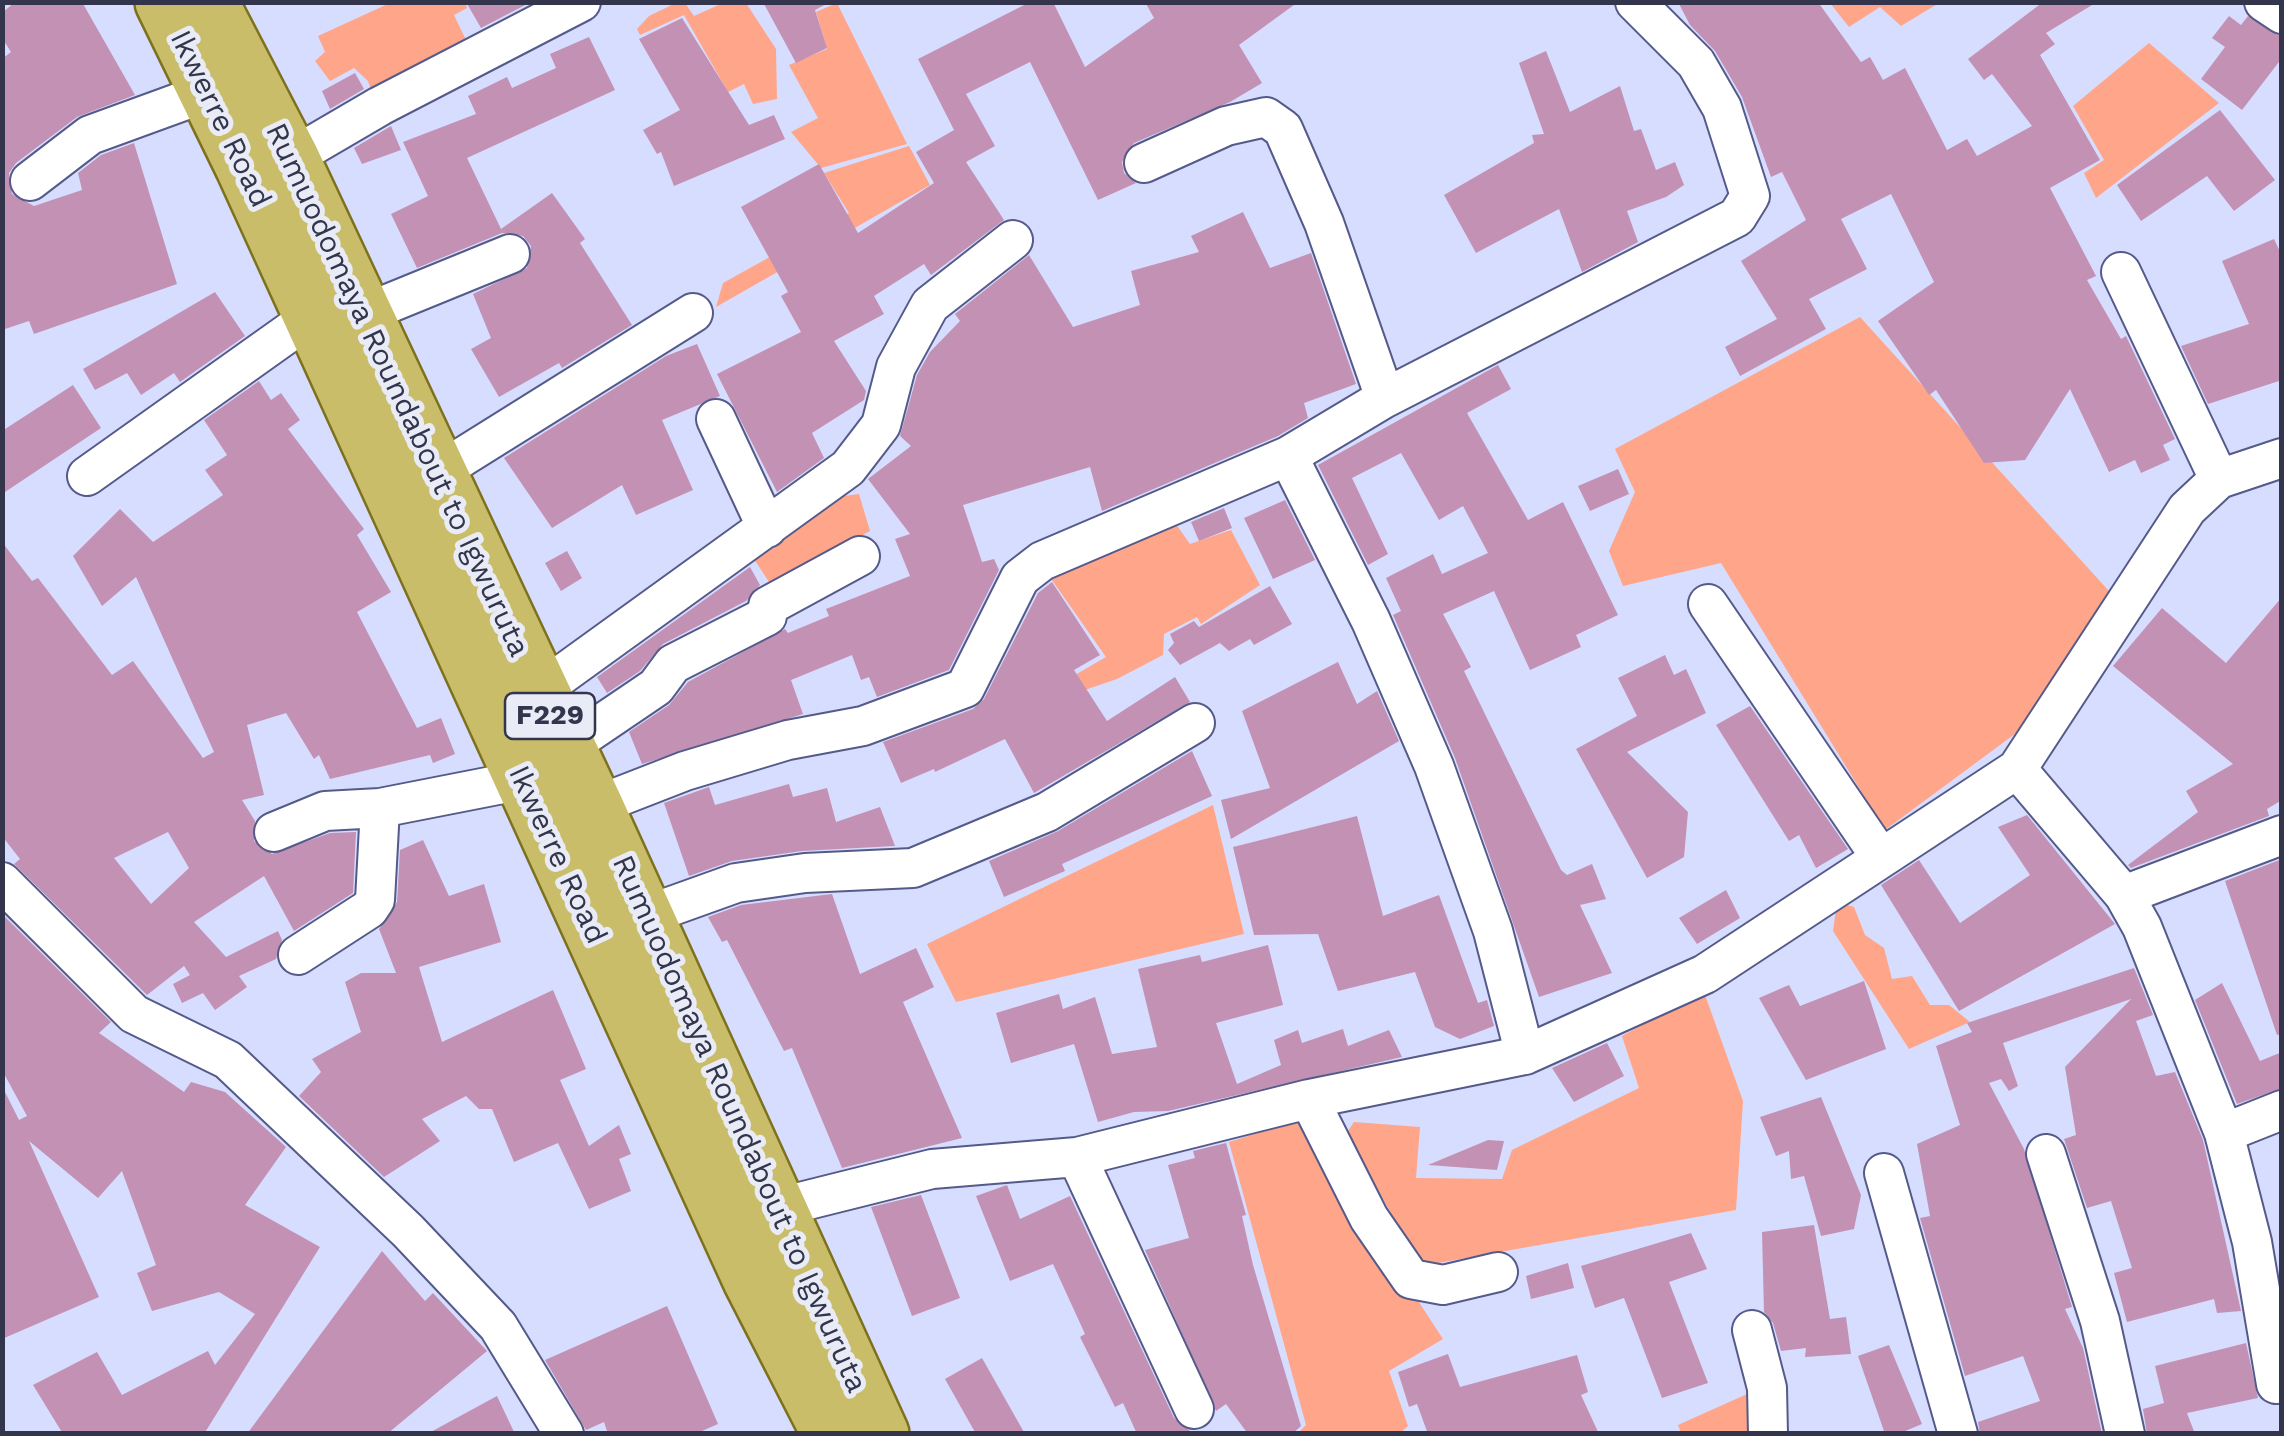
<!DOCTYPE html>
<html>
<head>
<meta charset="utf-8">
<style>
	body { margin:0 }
	#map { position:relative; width:2284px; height:1436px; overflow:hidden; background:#d7ddfe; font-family:"Work Sans",sans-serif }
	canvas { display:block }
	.frame { position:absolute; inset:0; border:5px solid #32354b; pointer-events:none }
</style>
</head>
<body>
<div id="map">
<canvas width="2284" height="1436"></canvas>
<div class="frame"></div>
</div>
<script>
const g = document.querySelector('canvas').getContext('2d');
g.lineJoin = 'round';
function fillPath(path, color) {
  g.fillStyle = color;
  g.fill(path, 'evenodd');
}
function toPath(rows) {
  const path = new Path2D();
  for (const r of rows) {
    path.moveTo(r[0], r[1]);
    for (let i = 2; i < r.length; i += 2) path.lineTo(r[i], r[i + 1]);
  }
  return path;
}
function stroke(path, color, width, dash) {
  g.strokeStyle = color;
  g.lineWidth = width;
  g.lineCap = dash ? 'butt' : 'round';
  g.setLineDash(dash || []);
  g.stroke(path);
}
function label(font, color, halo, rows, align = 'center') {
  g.font = font + ' "Work Sans",sans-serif';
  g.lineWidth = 10;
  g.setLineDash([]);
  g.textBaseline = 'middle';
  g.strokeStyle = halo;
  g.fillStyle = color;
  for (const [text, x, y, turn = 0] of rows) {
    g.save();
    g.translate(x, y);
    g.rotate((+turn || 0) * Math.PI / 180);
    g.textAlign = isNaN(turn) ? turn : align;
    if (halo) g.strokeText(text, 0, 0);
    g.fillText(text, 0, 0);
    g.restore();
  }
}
fillPath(toPath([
	[390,3,465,3,467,8,454,15,467,42,374,98,368,81,354,68,330,81,315,61,325,52,318,36],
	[676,3,685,3,694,16,723,3,746,3,776,49,777,99,753,104,744,84,728,92,684,15,640,35,637,29,649,16],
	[837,3,907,144,821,168,791,132,818,118,789,65,827,49,816,12],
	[1830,3,1939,3,1901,26,1880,7,1849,27],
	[2149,43,2219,103,2096,198,2084,173,2104,160,2073,106],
	[909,146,930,185,716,307,723,283,849,213,824,173],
	[1860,317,2118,601,2046,711,1885,830,1721,563,1623,586,1609,551,1635,492,1615,449],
	[859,494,870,531,771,585,754,559,837,497],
	[1173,520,1190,544,1231,530,1260,585,1201,624,1197,617,1164,634,1163,655,1117,679,1073,694,1068,679,1106,657,1047,573],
	[1213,805,1244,934,956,1002,927,944],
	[1837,902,1854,907,1865,935,1884,948,1892,979,1912,976,1930,1005,1949,1005,1970,1022,1909,1049,1833,931],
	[1704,992,1743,1101,1736,1210,1421,1266,1346,1134,1354,1122,1420,1127,1416,1178,1502,1179,1512,1150,1639,1088,1622,1036],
	[1300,1120,1443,1339,1389,1371,1408,1426,1400,1433,1298,1433,1306,1425,1229,1142],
	[1756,1390,1759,1433,1681,1433,1678,1425]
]), '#ffa589');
fillPath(toPath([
	[15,2,82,2,135,95,77,117,16,163,9,173,12,194,34,206,82,190,78,173,101,155,134,143,177,284,34,334,29,321,2,330,2,59,11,52,2,38,2,13],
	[466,2,531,2,481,28],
	[763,2,830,2,815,10,827,48,796,63],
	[1030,2,1053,2,1085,67,1154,18,1145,2,1298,2,1239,45,1262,83,1230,102,1134,143,1122,162,1124,173,1136,183,1098,200,1030,62,966,94,995,146,966,162,1004,220,931,275,924,264,874,296,884,314,834,341,866,391,864,400,812,433,824,458,777,492,717,374,801,332,781,296,788,292,741,207,819,164,858,233,934,183,916,152,954,130,918,59],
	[1678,2,1818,2,1861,62,1870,57,1883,80,1905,68,1947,150,1967,139,1977,156,2032,126,1992,74,1984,80,1968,59,2043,2,2097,2,2046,33,2055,44,2040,55,2100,160,2050,188,2096,276,2087,280,2121,339,2126,336,2175,439,2163,445,2170,460,2141,473,2135,460,2109,472,2070,389,2025,460,1984,463,1936,390,1929,395,1878,321,1934,282,1891,194,1841,219,1867,269,1809,299,1826,329,1740,376,1725,347,1777,319,1741,261,1806,220,1782,172,1771,177,1742,97,1715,51,1690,25],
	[2229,16,2241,25,2248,16,2282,36,2282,58,2242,110,2201,79,2225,47,2212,38],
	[682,18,749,125,774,115,785,139,674,186,661,152,657,154,643,130,680,110,639,39],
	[589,37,615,90,467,158,501,229,552,193,585,239,580,243,632,325,562,368,559,363,499,397,471,349,491,338,473,294,527,268,531,246,523,236,502,233,417,268,391,214,428,196,403,142,476,114,468,96,507,77,512,88,556,68,550,54],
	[1546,51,1570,112,1620,86,1634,131,1641,129,1656,170,1675,162,1684,185,1666,197,1627,211,1638,242,1582,272,1559,209,1476,253,1444,195,1534,143,1532,135,1544,134,1519,63],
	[355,73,364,89,330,109,322,91],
	[2220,110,2275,180,2234,211,2207,176,2141,221,2117,185],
	[391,126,401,150,362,164,354,148],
	[1243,212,1270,268,1311,253,1356,384,1304,403,1308,418,1278,436,1102,511,1090,467,963,505,982,562,994,559,999,570,949,670,877,697,869,677,861,680,852,655,791,680,803,714,642,764,629,732,669,705,688,682,785,629,788,633,829,616,826,609,910,576,895,539,910,534,868,479,911,446,900,436,917,375,930,352,960,321,955,314,1029,255,1073,327,1140,305,1131,271,1199,252,1191,236],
	[2274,239,2282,256,2282,380,2208,404,2181,346,2249,324,2222,261],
	[215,292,245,336,180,382,174,373,141,395,127,373,95,390,83,369],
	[697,344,720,396,662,420,693,490,636,515,622,485,552,528,504,458,666,356],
	[1498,365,1511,389,1467,413,1528,520,1563,502,1618,615,1576,635,1581,647,1530,670,1494,591,1443,614,1471,667,1464,671,1561,870,1567,875,1592,864,1606,899,1580,905,1612,973,1539,997,1455,758,1393,615,1401,611,1386,578,1433,554,1442,574,1488,553,1463,506,1439,520,1401,453,1352,478,1388,554,1368,565,1318,465],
	[259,381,271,400,281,393,300,420,288,429,364,529,357,535,391,592,357,612,417,728,441,718,455,754,433,763,430,755,330,779,319,755,314,759,286,713,247,725,264,795,242,800,255,821,254,841,272,854,330,833,356,832,353,893,294,931,264,876,194,922,226,957,278,931,282,940,276,959,239,976,247,987,215,1010,203,993,182,1003,173,984,190,975,184,966,147,995,14,864,20,859,2,836,2,542,32,581,38,578,112,675,133,661,203,758,214,752,136,577,102,606,73,556,120,509,153,542,223,495,205,470,227,455,204,420],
	[168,832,189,868,151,904,114,858],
	[73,385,101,428,2,494,2,431],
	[1618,469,1629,494,1590,511,1578,486],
	[1285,500,1315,560,1273,579,1244,518],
	[1224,508,1232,528,1199,541,1191,522],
	[567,551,582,578,561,591,545,563],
	[750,567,760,585,746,601,663,644,640,671,607,693,597,677],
	[1052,582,1100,655,1074,670,1107,721,1175,677,1190,702,1034,793,1005,739,935,772,934,769,901,783,883,742,973,709,984,699,1038,593],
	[1270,586,1292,624,1254,645,1250,639,1229,651,1220,643,1180,665,1168,650,1174,643,1170,634,1194,621,1199,627],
	[2282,597,2282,800,2267,809,2269,816,2131,868,2128,865,2198,812,2186,791,2233,764,2113,666,2162,608,2226,663],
	[1665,655,1674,675,1686,669,1706,713,1627,752,1688,812,1684,857,1647,878,1576,749,1637,716,1618,678],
	[1338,662,1357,704,1377,691,1399,741,1231,839,1221,800,1270,788,1242,711],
	[1750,706,1848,849,1816,868,1799,835,1789,841,1716,725],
	[1192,751,1212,796,1062,864,1065,871,1004,897,989,861,1058,831],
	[789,784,793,797,827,788,836,822,880,807,895,846,802,851,732,861,689,876,664,803,709,787,715,805],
	[2027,815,2115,924,1959,1011,1881,885,1919,860,1960,923,2030,875,1998,827],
	[1357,816,1383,916,1439,895,1478,1003,1487,1000,1494,1026,1460,1039,1435,1027,1415,972,1338,991,1318,934,1254,935,1233,847],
	[423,840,449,896,484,884,501,942,419,967,442,1042,553,990,586,1069,560,1080,589,1146,619,1125,631,1154,619,1159,631,1191,589,1209,558,1143,514,1162,492,1109,479,1109,466,1096,422,1119,440,1141,384,1177,299,1096,321,1072,312,1059,361,1032,345,982,361,973,396,973,379,929,397,902,400,850],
	[2282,859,2282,1034,2277,1035,2225,881],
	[1726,890,1740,918,1697,944,1679,918],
	[832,894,860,974,916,948,934,987,903,1002,962,1138,842,1168,792,1048,784,1051,727,940,722,942,708,917,741,905],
	[2,914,111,1022,99,1033,184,1092,191,1082,225,1092,286,1147,245,1205,320,1247,204,1434,63,1434,33,1385,97,1352,122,1395,208,1351,215,1365,255,1314,219,1292,152,1311,137,1273,156,1265,122,1171,98,1198,29,1141,99,1297,2,1339,2,1086,19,1120,27,1116,2,1070],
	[1268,945,1283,1005,1216,1023,1237,1084,1281,1065,1274,1040,1298,1030,1302,1043,1343,1029,1348,1046,1389,1030,1402,1057,1168,1111,1134,1112,1098,1122,1074,1044,1011,1063,996,1013,1059,994,1063,1009,1095,997,1112,1054,1157,1047,1138,969,1200,955,1202,962],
	[2134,968,2153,1015,2136,1021,2156,1076,2175,1072,2203,1140,2241,1311,2217,1313,2214,1299,2127,1322,2114,1273,2132,1268,2111,1201,2087,1208,2064,1139,2076,1135,2065,1067,2131,999,2003,1043,2018,1086,2009,1091,2001,1079,1989,1083,2024,1149,2072,1307,2065,1309,2083,1348,2102,1434,1980,1434,1978,1422,2040,1401,2023,1356,1965,1376,1920,1218,1930,1216,1917,1144,1960,1125,1936,1046,1972,1032,1967,1023],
	[1864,981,1886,1049,1806,1080,1759,998,1789,985,1800,1006],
	[2222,983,2260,1061,2282,1052,2282,1088,2237,1104,2195,1000],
	[1607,1043,1624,1076,1574,1102,1552,1068],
	[1821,1097,1861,1195,1854,1229,1821,1236,1804,1176,1791,1179,1789,1151,1776,1156,1760,1117],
	[1488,1140,1504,1141,1497,1170,1428,1165],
	[1226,1143,1246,1215,1242,1216,1253,1265,1301,1426,1292,1434,1248,1434,1226,1404,1216,1411,1145,1250,1189,1238,1168,1165,1195,1158,1193,1151],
	[1007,1185,1020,1219,1070,1196,1174,1418,1190,1431,1187,1434,1137,1434,1123,1403,1115,1407,1080,1337,1085,1334,1053,1264,1010,1281,976,1196],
	[921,1195,960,1298,912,1316,871,1207],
	[1814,1225,1830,1319,1846,1317,1851,1354,1805,1357,1806,1348,1781,1351,1773,1323,1764,1312,1762,1232],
	[1691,1233,1707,1269,1669,1282,1708,1383,1662,1398,1624,1298,1595,1308,1581,1266],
	[382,1251,425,1301,433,1293,487,1351,387,1434,247,1434],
	[1568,1263,1574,1288,1531,1299,1526,1276],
	[667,1306,718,1424,695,1434,608,1434,604,1422,586,1430,545,1360],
	[2246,1343,2258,1398,2187,1413,2195,1434,2147,1434,2143,1409,2164,1403,2155,1366],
	[1889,1345,1922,1424,1898,1434,1885,1434,1858,1356],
	[1448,1354,1460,1387,1577,1355,1588,1392,1581,1395,1599,1434,1428,1434,1417,1404,1409,1407,1398,1372],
	[982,1358,1025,1434,976,1434,945,1379],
	[497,1396,515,1434,427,1434]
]), '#c391b4');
const minor = toPath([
	[2264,2,2282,14],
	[291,158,380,106,581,2],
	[1144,163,1226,126,1266,117,1283,129,1324,223,1385,398],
	[30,181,90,135,208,92],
	[2121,272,2219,479],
	[363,314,510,254],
	[716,419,767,528],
	[1288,456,1371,621,1434,766,1493,931,1525,1055],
	[437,473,693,313],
	[87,476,312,316],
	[1708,604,1879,855],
	[538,692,848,468,881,425,896,367,930,305,1013,240],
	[566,748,656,687,673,664,767,616,768,606,860,556],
	[2017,769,2124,895,2142,927,2224,1133,2252,1242,2276,1384,2282,1382],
	[595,806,685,771,788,740,863,726,965,688,1020,578,1042,561,1288,456,1385,398,1737,217,1750,196,1722,108,1696,63,1635,2],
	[274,832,325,811,380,808,523,780],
	[2,882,134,1014,228,1060,408,1231,498,1326,564,1434],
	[2124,895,2282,835],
	[644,916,736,883,805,873,913,868,1047,812,1195,723],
	[298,955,369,909,375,900,380,808],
	[1309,1099,1369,1218,1411,1279,1443,1285,1498,1272],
	[2224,1133,2282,1110],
	[2046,1154,2100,1321,2125,1434],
	[1077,1157,1194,1409],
	[1884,1173,1958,1434],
	[776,1208,932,1169,1077,1157,1309,1099,1525,1055,1705,974,2017,769,2187,509,2219,479,2282,458],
	[1752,1330,1767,1388,1768,1434]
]);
const primary = toPath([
	[163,2,244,168,751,1280,830,1434],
	[210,2,291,158,595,806,881,1434]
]);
stroke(minor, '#545a8a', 42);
stroke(primary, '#7e711e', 60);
stroke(minor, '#fff', 38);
stroke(primary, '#cabd6a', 55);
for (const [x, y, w] of [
	[550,716,90]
]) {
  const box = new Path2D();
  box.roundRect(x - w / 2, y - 23, w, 46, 8);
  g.fillStyle = '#e9ebf7';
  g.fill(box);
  stroke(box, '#32354b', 2.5);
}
label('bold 28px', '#32354b', null, [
	["F229",550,716]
]);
label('30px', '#32354b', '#e9ebf7', [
	["Ikwerre Road",220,119,64],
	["Rumuodomaya Roundabout to Igwuruta",397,390,65],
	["Ikwerre Road",557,855,65],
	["Rumuodomaya Roundabout to Igwuruta",739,1124,66]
]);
</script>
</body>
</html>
